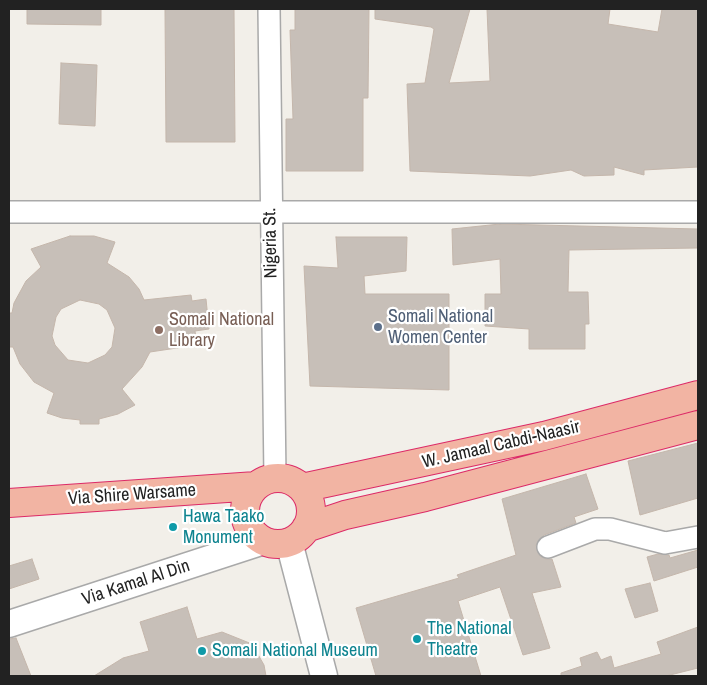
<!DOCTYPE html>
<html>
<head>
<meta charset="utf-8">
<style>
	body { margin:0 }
	#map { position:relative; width:707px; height:685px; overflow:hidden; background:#f2efe9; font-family:"Archivo Narrow",sans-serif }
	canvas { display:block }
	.frame { position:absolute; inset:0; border:10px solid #222; pointer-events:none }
</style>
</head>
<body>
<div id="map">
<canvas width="707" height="685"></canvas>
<div class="frame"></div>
</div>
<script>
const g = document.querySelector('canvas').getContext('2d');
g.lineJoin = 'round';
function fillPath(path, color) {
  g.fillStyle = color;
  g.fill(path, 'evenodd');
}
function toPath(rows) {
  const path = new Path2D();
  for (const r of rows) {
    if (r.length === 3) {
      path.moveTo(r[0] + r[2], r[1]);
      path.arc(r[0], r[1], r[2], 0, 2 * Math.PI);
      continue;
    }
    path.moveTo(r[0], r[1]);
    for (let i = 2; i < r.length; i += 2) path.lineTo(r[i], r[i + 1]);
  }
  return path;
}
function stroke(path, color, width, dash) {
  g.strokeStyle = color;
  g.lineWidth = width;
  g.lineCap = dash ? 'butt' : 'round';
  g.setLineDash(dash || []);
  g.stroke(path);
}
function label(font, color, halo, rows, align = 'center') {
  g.font = font + ' "Archivo Narrow",sans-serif';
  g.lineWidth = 4.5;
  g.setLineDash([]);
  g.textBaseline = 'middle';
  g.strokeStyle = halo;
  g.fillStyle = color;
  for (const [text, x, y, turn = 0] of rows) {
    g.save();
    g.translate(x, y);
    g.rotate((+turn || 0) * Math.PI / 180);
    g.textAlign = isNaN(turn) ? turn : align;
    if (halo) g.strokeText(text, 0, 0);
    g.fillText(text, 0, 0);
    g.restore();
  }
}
const building = toPath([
	[27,9,101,9,101,25,27,24,27,9],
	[165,9,234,9,235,142,166,142,165,9],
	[295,9,369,9,368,98,363,98,363,171,286,171,286,119,293,119,290,30,295,30,295,9],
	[375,9,470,9,449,83,490,81,487,9,610,9,608,24,658,32,662,9,698,9,698,167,644,170,644,175,614,167,614,175,584,176,571,170,530,176,410,171,407,84,425,83,434,29,431,27,375,19,375,9],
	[61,63,97,65,95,126,59,124,61,63],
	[500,224,698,229,698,248,569,250,568,292,588,292,589,324,585,324,585,349,529,349,529,329,485,326,485,294,501,294,500,259,453,265,452,229,500,224],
	[70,236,94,236,115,242,107,263,129,277,139,289,144,300,191,295,192,301,206,299,209,329,195,331,197,345,150,352,142,367,122,389,135,405,118,414,99,419,99,424,80,424,80,420,62,418,47,413,54,393,34,382,20,364,13,347,9,347,9,313,12,313,14,303,26,281,41,267,31,249,70,236],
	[80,300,99,304,107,310,115,328,112,347,105,355,88,363,68,360,55,345,52,336,56,317,61,309,80,300],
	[336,237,407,237,406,271,364,276,365,294,449,294,449,390,310,386,304,266,338,268,336,237],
	[698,443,698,498,640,515,628,461,698,443],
	[586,474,598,509,574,517,576,523,544,535,536,545,540,556,546,559,552,559,561,587,532,593,550,648,523,655,500,587,458,601,481,676,376,676,356,608,459,578,457,575,516,555,502,499,586,474],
	[698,550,698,567,654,581,647,557,658,554,669,555,670,558,698,550],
	[32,559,39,579,9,589,9,566,32,559],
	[650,583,658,611,635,618,625,589,650,583],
	[187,607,197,639,222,632,252,644,264,665,266,676,94,676,123,658,149,651,140,622,187,607],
	[698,627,698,668,666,676,561,676,561,673,582,666,580,658,597,652,601,660,611,656,614,668,661,654,657,642,698,627],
	[16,638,31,676,9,676,9,639,16,638]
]);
fillPath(building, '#c7bfb8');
stroke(building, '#c4b6ab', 1);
const minor = toPath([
	[269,9,275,478],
	[9,212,698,212],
	[548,547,595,529,610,529,665,543,698,537]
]);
const tertiary = toPath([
	[289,542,324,676],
	[9,624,264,541]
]);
const trunk = toPath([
	[278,511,33],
	[302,488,544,436,698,395],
	[9,503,256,486],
	[306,528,345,515,425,497,698,425]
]);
stroke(minor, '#a9a9a9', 24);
stroke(tertiary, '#a9a9a9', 29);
stroke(trunk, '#dc2a67', 30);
stroke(minor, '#fff', 21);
stroke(tertiary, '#fff', 26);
stroke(trunk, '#f2b4a3', 28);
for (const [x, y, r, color] of [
	[378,327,5,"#5c6f8a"],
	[159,330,5,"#8d6e63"],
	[173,527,5,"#0f9aa8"],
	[417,639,5,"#0f9aa8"],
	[202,651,5,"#0f9aa8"]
]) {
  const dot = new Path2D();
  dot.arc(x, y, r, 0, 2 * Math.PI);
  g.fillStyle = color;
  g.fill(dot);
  stroke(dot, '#fff', 2);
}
label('18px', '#222', '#fff', [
	["Nigeria St.",271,243,-91],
	["W. Jamaal Cabdi-Naasir",501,445,-13],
	["Via Shire Warsame",132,495,-4],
	["Via Kamal Al Din",136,583,-18]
]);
label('18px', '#4e5e75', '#fff', [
	["Somali National",388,317],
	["Women Center",388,338]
], 'left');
label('18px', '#785e54', '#fff', [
	["Somali National",169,320],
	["Library",169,341]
], 'left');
label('18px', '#0d838f', '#fff', [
	["Hawa Taako",183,517],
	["Monument",183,538],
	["The National",427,629],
	["Theatre",427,650],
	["Somali National Museum",212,651]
], 'left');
</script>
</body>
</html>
